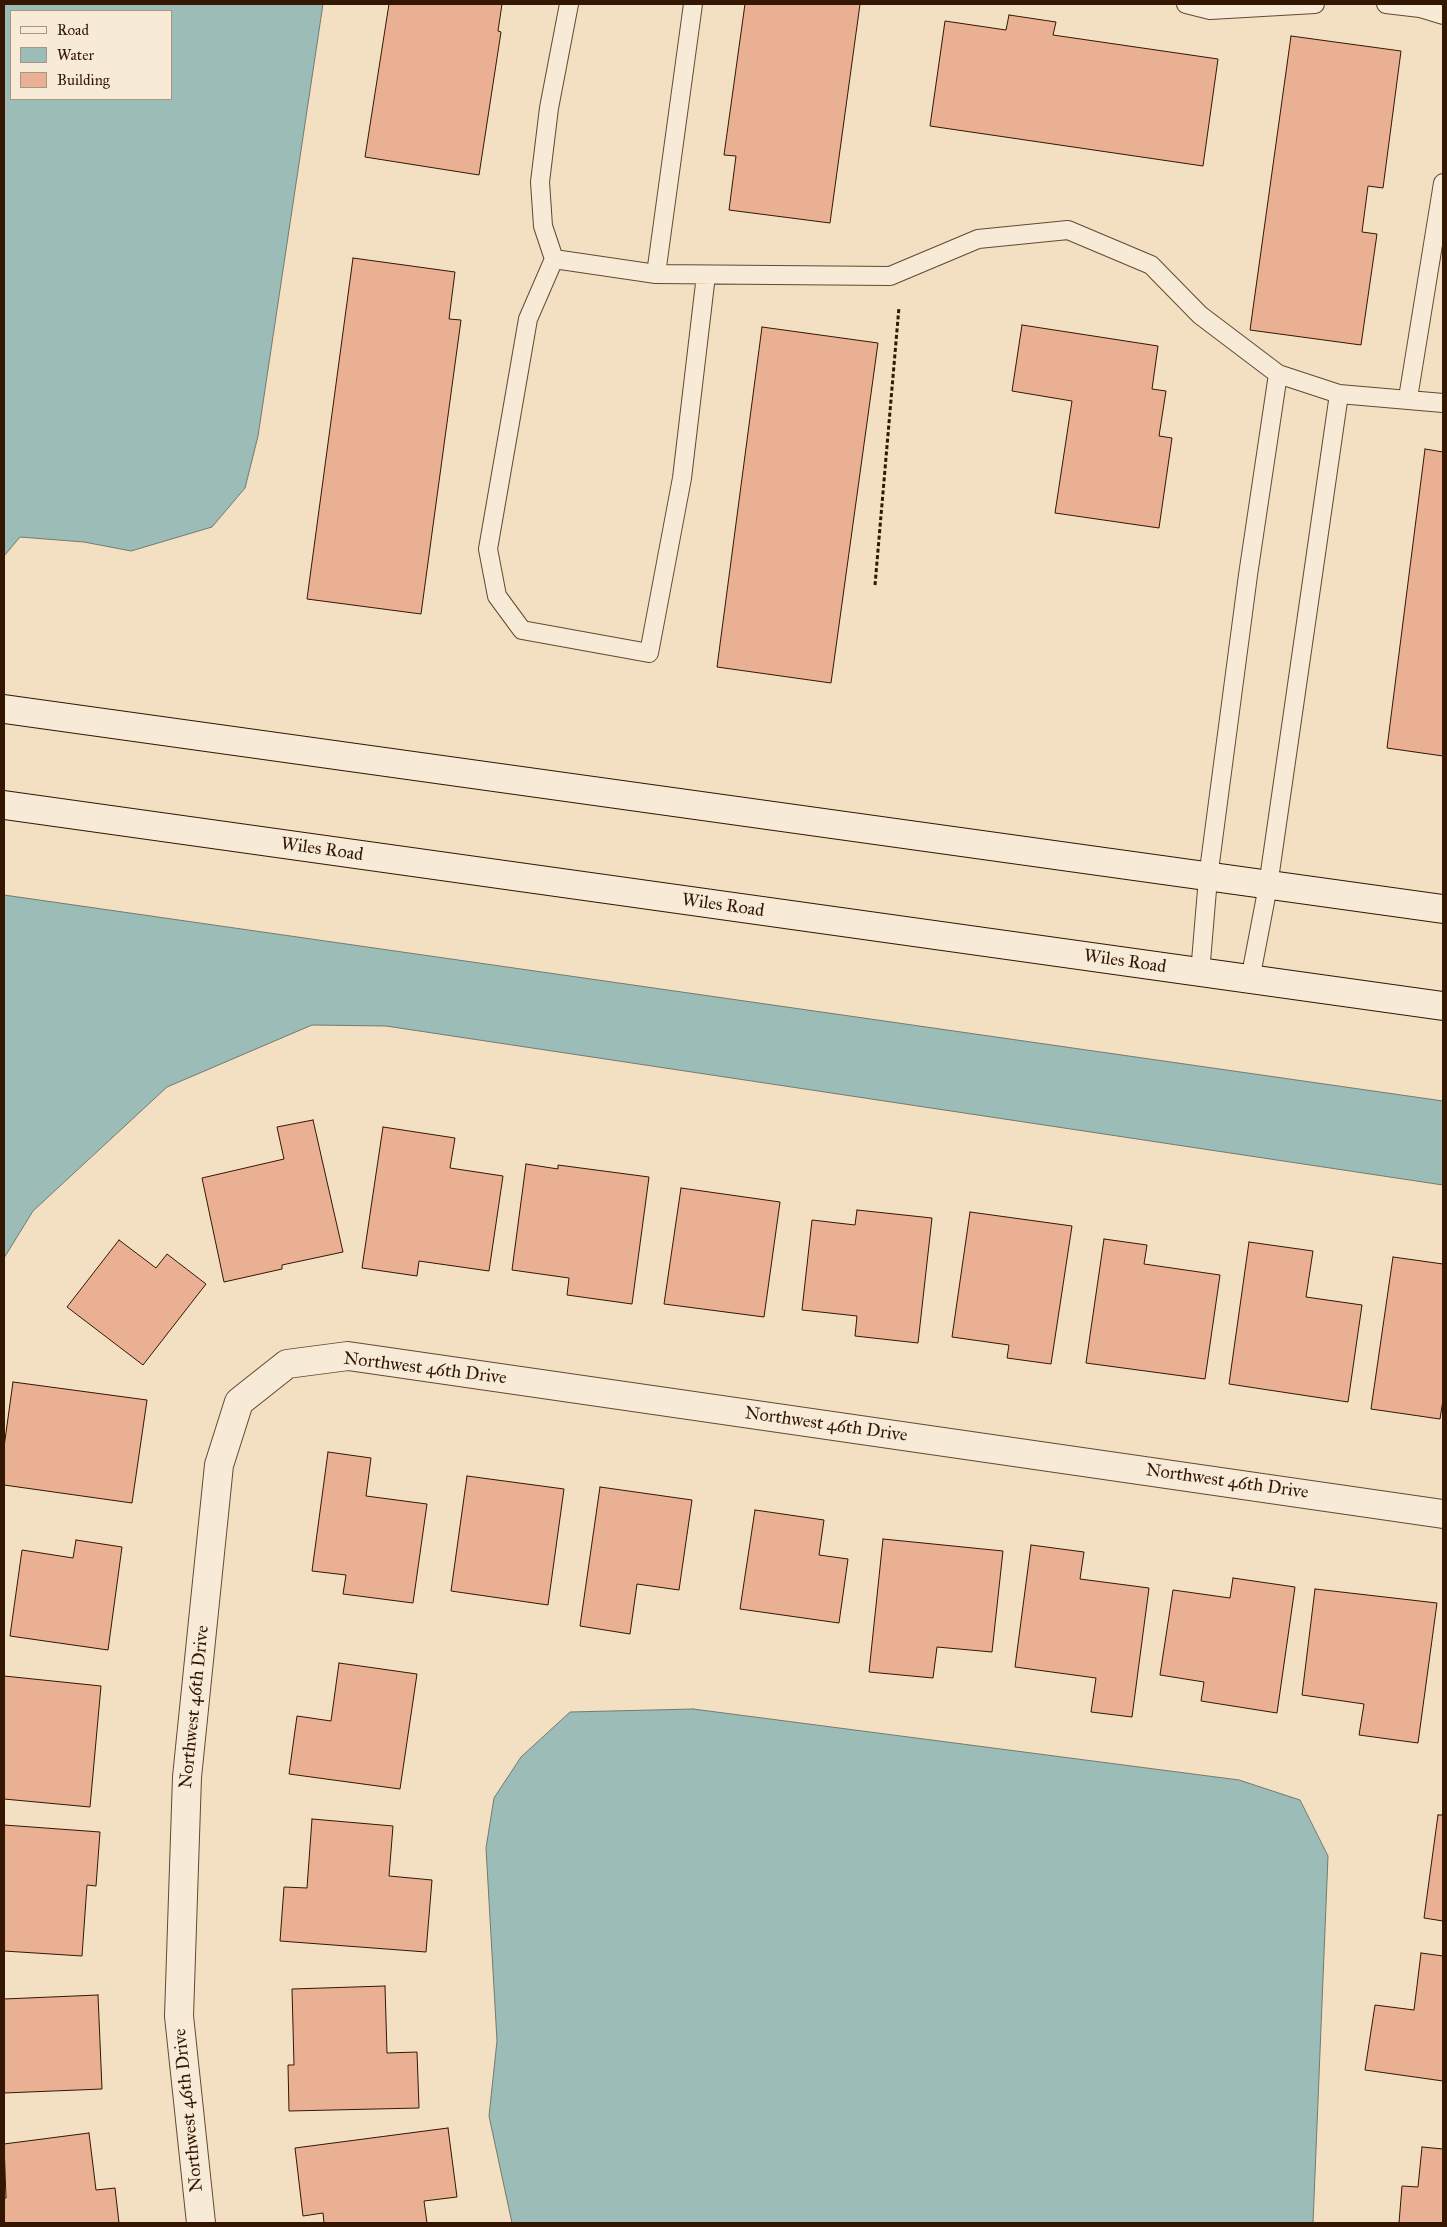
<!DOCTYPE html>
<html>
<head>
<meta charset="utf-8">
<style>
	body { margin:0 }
	#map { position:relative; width:1447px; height:2227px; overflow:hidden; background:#f3dfc1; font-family:"IM FELL Great Primer",serif }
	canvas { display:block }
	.frame { position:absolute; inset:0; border:5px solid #331702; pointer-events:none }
	.legend { position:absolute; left:10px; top:10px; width:162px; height:90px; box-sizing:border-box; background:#f7ead7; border:1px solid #a99682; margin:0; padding:6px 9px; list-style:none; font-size:15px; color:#331702 }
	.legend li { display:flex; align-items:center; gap:10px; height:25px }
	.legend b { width:25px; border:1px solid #a99682 }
</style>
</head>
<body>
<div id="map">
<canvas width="1447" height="2227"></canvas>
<div class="frame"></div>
<ul class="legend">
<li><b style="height:6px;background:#f7ead7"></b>Road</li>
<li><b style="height:14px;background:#9cbcb8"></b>Water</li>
<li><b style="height:14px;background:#eab093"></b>Building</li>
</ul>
</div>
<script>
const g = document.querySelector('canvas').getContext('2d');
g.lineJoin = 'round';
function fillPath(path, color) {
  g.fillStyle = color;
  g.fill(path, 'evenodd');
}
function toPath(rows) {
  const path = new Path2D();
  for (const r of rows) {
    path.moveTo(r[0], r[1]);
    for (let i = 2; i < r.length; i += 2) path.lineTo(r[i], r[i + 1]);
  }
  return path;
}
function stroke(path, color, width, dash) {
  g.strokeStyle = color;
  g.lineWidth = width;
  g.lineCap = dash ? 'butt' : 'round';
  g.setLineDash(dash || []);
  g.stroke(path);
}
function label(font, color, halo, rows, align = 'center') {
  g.font = font + ' "IM FELL Great Primer",serif';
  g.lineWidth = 4.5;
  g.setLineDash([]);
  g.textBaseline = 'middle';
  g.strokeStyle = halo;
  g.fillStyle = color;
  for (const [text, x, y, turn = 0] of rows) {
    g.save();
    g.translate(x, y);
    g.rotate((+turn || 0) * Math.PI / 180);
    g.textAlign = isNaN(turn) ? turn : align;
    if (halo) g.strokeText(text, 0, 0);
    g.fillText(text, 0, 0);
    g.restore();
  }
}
const water = toPath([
	[4,4,323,4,258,436,245,488,212,527,131,551,84,542,20,537,4,556,4,4],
	[11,11,171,11,171,99,11,99,11,11],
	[4,895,1443,1101,1443,1185,386,1026,312,1025,167,1087,33,1211,4,1258,4,895],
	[693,1709,1239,1780,1300,1800,1328,1856,1313,2223,512,2223,489,2116,497,2041,486,1848,494,1798,521,1757,570,1712,693,1709]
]);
fillPath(water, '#9cbcb8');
stroke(water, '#727a6f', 1);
const building = toPath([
	[389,4,502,4,498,31,501,32,479,175,365,157,389,4],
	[745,4,860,4,830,223,729,210,736,156,724,155,745,4],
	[1009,15,1056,22,1053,35,1218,59,1203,166,930,126,945,21,1006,30,1009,15],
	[1291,36,1401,51,1383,188,1368,186,1362,232,1377,234,1361,345,1250,330,1291,36],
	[353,258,455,272,449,319,461,320,421,614,307,599,353,258],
	[1022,325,1158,346,1152,389,1166,391,1159,436,1172,438,1159,528,1055,513,1072,401,1012,391,1022,325],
	[762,327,878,343,831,683,717,667,762,327],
	[1425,449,1443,452,1443,756,1387,748,1425,449],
	[313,1120,343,1252,282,1265,282,1269,224,1282,202,1178,284,1159,277,1127,313,1120],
	[383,1127,455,1138,450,1168,503,1176,489,1271,419,1261,417,1276,362,1268,383,1127],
	[526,1164,558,1169,558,1165,649,1177,632,1304,567,1295,569,1278,512,1270,526,1164],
	[681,1188,780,1202,764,1317,664,1304,681,1188],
	[857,1210,932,1218,918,1343,855,1336,857,1316,802,1310,812,1220,855,1225,857,1210],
	[970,1212,1072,1226,1051,1364,1007,1358,1009,1345,952,1337,970,1212],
	[1104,1239,1147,1245,1144,1264,1220,1275,1205,1379,1086,1363,1104,1239],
	[119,1240,156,1268,167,1254,206,1284,143,1365,67,1307,119,1240],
	[1249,1242,1313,1251,1306,1297,1362,1305,1348,1402,1229,1384,1249,1242],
	[1393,1257,1443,1264,1443,1400,1440,1419,1371,1409,1393,1257],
	[13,1382,147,1400,132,1503,4,1485,4,1447,13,1382],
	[328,1452,371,1458,366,1496,427,1504,413,1603,343,1594,346,1575,312,1571,328,1452],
	[467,1476,564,1489,548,1605,451,1591,467,1476],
	[600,1487,692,1500,679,1590,637,1584,630,1634,580,1626,600,1487],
	[755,1510,824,1520,819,1555,848,1559,839,1623,740,1609,755,1510],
	[883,1539,1003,1551,992,1652,937,1647,933,1678,869,1672,883,1539],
	[76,1540,122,1547,108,1650,10,1636,22,1550,73,1558,76,1540],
	[1031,1545,1084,1552,1080,1579,1149,1588,1132,1717,1091,1712,1096,1678,1015,1667,1031,1545],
	[1233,1578,1295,1587,1277,1713,1201,1701,1204,1682,1160,1675,1173,1590,1230,1598,1233,1578],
	[1315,1589,1437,1603,1418,1743,1359,1735,1364,1704,1302,1695,1315,1589],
	[339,1663,417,1674,400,1789,289,1774,297,1716,331,1721,339,1663],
	[4,1676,101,1686,90,1807,4,1799,4,1676],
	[1438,1815,1443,1815,1443,1921,1424,1918,1438,1815],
	[312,1819,393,1826,389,1876,432,1880,426,1952,280,1941,284,1887,307,1888,312,1819],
	[4,1825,100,1832,96,1886,87,1885,82,1956,4,1951,4,1825],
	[1421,1953,1443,1956,1443,2081,1365,2070,1375,2005,1414,2010,1421,1953],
	[385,1986,387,2053,417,2052,419,2108,289,2111,288,2065,294,2065,292,1989,385,1986],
	[98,1995,102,2089,4,2093,4,1999,98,1995],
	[448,2128,457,2197,424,2201,427,2223,324,2223,323,2213,303,2216,295,2148,448,2128],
	[89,2133,96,2190,115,2188,119,2223,4,2223,4,2198,6,2198,4,2144,89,2133],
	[1422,2147,1443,2149,1443,2223,1399,2223,1402,2186,1418,2187,1422,2147]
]);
fillPath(building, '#eab093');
stroke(building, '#331702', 1);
const lane = toPath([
	[693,4,656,274,890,276,978,239,1068,230,1151,265,1200,315,1278,374,1339,394,1443,403],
	[1186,4,1210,10,1315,4],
	[1386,4,1420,8,1443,15],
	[554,259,543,226,540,182,549,108,569,4],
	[656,274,554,259,528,319,488,549,497,596,522,630,649,653,682,478,706,275],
	[1408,398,1443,183],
	[1200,973,1208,878,1248,575,1278,374],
	[1250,980,1268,886,1339,394]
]);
const street = toPath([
	[201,2223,179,2016,187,1777,219,1465,239,1402,287,1364,348,1356,1443,1514]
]);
const secondary = toPath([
	[4,709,1443,909],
	[4,805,1443,1006]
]);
stroke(lane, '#634932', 20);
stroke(street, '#634932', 30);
stroke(secondary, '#331702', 30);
stroke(toPath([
	[875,585,899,307]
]), '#331702', 3, [4, 2.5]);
stroke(lane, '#f7ead7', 18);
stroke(street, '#f7ead7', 28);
stroke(secondary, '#f7ead7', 28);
label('18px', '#331702', '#f7ead7', [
	["Wiles Road",322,850,8],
	["Wiles Road",723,906,8],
	["Wiles Road",1125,962,8],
	["Northwest 46th Drive",425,1369,7],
	["Northwest 46th Drive",826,1425,8],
	["Northwest 46th Drive",1227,1482,8],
	["Northwest 46th Drive",195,1707,-84],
	["Northwest 46th Drive",189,2110,-96]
]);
</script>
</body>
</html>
